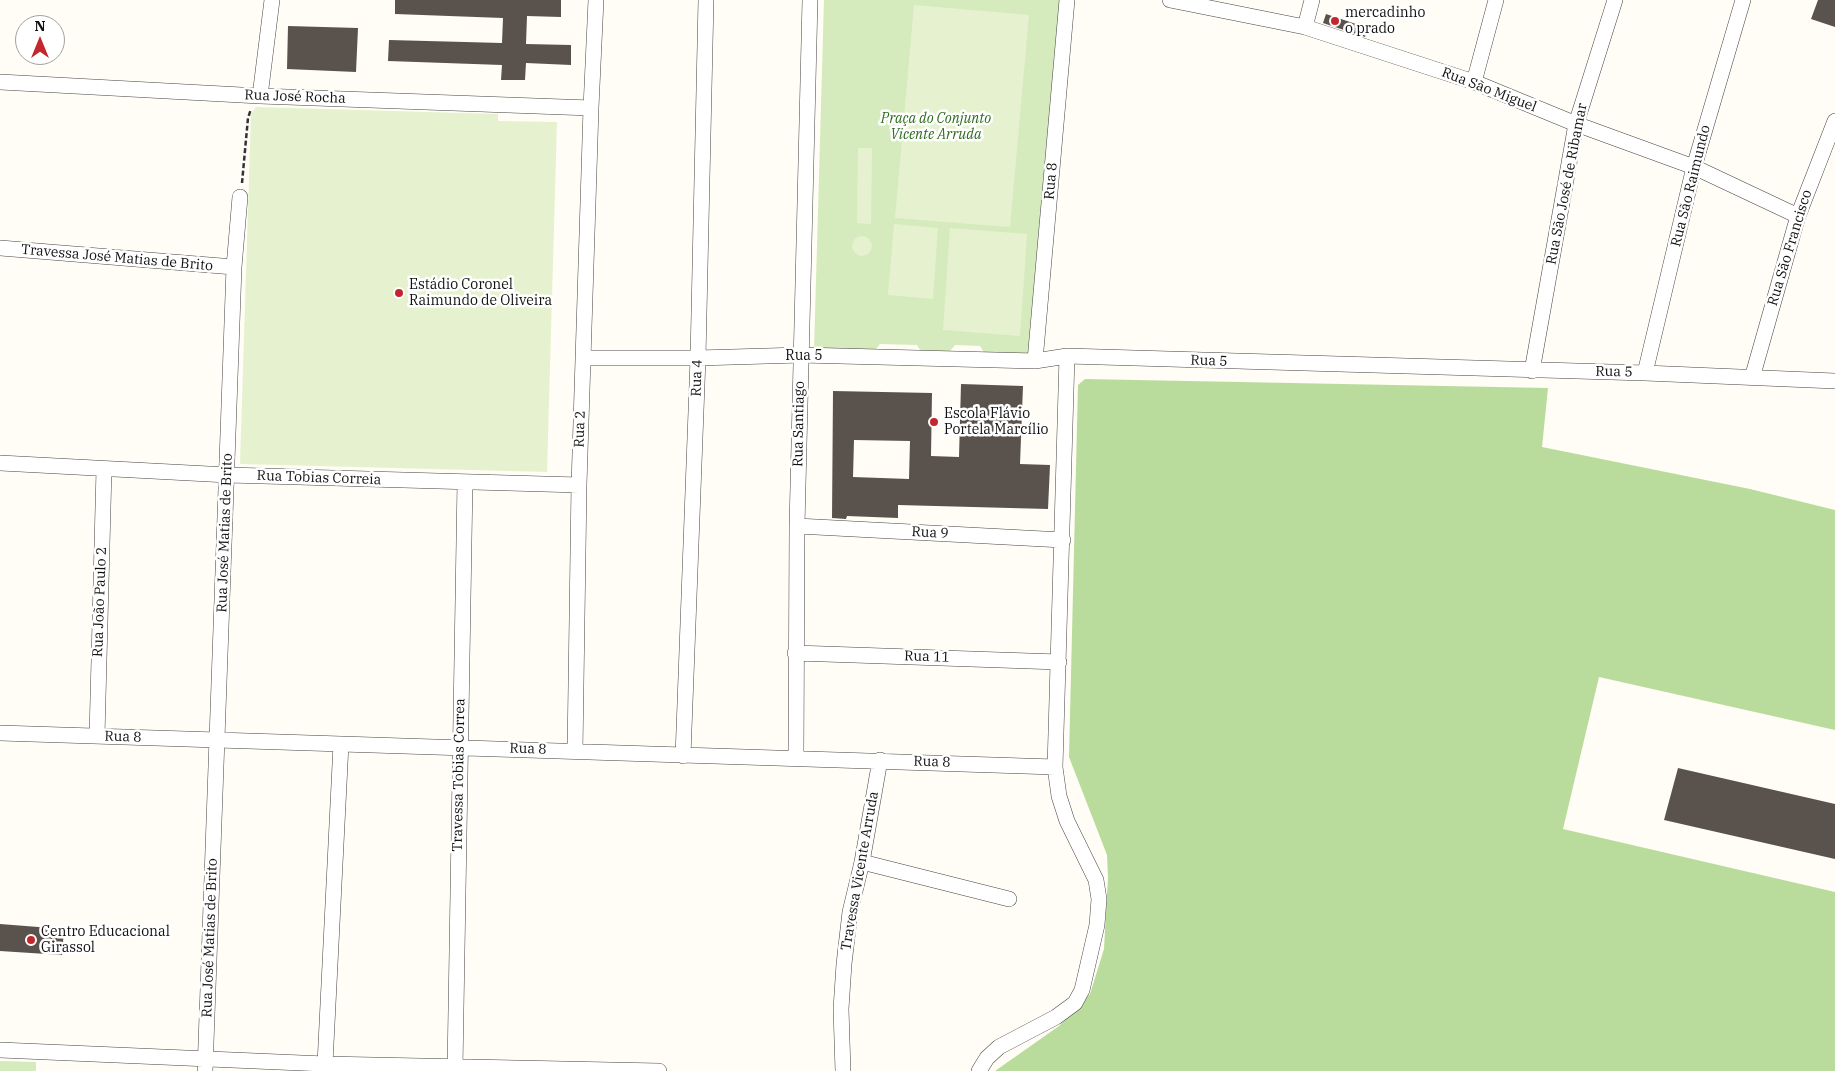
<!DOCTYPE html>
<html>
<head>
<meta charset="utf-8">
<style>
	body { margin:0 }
	#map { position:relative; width:1835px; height:1071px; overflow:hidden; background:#fffdf5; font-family:"IBM Plex Serif",serif }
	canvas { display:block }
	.north { position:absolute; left:15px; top:15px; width:50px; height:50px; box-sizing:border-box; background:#fff; border:1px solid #a0a0a0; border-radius:50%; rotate:0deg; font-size:14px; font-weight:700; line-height:20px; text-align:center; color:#111 }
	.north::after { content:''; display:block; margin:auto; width:18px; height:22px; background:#c4262e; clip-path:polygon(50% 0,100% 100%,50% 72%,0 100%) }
</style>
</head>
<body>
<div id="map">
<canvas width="1835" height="1071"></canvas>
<div class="north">N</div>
</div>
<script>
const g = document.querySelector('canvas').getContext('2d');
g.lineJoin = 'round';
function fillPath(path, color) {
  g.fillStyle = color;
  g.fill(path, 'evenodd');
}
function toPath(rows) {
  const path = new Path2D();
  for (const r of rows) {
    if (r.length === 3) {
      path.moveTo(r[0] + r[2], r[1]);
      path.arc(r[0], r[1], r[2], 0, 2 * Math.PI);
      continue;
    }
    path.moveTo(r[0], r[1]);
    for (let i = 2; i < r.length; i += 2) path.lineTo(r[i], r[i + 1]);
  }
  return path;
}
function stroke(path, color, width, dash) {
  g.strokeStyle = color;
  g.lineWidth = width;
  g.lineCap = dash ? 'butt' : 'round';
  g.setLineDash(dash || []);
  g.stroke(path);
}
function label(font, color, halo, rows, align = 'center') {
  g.font = font + ' "IBM Plex Serif",serif';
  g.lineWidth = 5;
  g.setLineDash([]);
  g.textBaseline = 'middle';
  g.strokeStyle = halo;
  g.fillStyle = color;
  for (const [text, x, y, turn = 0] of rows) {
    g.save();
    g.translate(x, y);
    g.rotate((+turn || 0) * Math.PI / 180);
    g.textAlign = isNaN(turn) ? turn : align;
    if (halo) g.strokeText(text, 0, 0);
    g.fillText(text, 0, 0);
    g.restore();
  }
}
fillPath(toPath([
	[824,0,1066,0,1031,354,987,357,980,346,955,345,946,356,923,355,917,345,880,344,872,354,814,350],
	[0,1061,36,1062,36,1071,0,1071]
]), '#d5ebbd');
fillPath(toPath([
	[1085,379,1548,388,1542,447,1750,489,1835,510,1835,730,1599,677,1563,829,1835,892,1835,1071,995,1071,1059,1026,1090,994,1104,949,1108,877,1107,855,1069,757,1078,385]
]), '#b9dc9c');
fillPath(toPath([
	[914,5,1029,15,1010,227,895,218],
	[256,107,498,114,498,121,557,122,547,472,240,464,251,114],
	[858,148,872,148,871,224,857,223],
	[894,224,938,228,933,299,888,295],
	[950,228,1027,234,1020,336,943,330],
	[862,246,10]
]), '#e6f2cf');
fillPath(toPath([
	[395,0,561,0,561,17,527,16,526,44,571,45,571,65,526,63,525,80,501,80,502,65,388,61,389,40,502,43,503,18,395,14],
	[1818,0,1835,0,1835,27,1811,19],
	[1326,14,1368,28,1365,37,1323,23],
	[288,26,358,28,356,72,287,69],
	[961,384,1023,386,1020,464,1050,465,1048,509,898,505,898,518,847,516,846,519,832,518,833,391,932,393,931,456,959,457],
	[854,440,910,441,909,479,853,477],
	[1678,768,1835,804,1835,859,1664,820],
	[0,924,64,929,62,955,0,951]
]), '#5a524d');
const minor = toPath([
	[1170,0,1305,27,1474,82,1576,124,1694,167,1798,216],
	[1305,27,1312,0],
	[0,82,260,96,591,108],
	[1474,82,1496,0],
	[260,96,272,0],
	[0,248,234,267],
	[583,358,698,358,801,355,1035,361,1067,356,1645,373,1835,381],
	[1035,361,1067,0],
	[1532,371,1576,124,1615,0],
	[1645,373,1694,167,1743,0],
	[1752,378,1798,216,1835,121],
	[0,463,228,475,579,485],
	[797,526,1063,540],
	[795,653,1059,662],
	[0,733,1055,767],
	[97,736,104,469],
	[575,751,579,485,591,108,596,0],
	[683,756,698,358,706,0],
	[796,759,797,526,810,0],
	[862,862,1009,899],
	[0,1050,325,1064,659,1071],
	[325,1064,341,744],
	[455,1068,465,482],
	[205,1071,234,267,240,197],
	[843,1071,841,1009,844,964,850,912,862,862,880,760],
	[979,1071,987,1058,999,1047,1056,1017,1075,1003,1082,990,1097,925,1099,899,1096,880,1067,821,1059,796,1055,767,1067,356]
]);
stroke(minor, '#444', 16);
stroke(toPath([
	[242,183,248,118,251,109]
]), '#333', 2.5, [5, 2.5]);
stroke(minor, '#fff', 15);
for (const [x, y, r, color] of [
	[1335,21,5,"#c4262e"],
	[399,293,5,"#c4262e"],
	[934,422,5,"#c4262e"],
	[31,940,5,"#c4262e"]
]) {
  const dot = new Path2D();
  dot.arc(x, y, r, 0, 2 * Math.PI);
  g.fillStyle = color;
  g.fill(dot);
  stroke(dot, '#fff', 2);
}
label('14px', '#111', '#fff', [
	["mercadinho",1345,13],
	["o prado",1345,29],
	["Estádio Coronel",409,285],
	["Raimundo de Oliveira",409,301],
	["Escola Flávio",944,414],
	["Portela Marcílio",944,430],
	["Centro Educacional",41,932],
	["Girassol",41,948]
], 'left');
label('14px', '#111', '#fff', [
	["Rua São Miguel",1489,90,21],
	["Rua José Rocha",295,97,2],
	["Rua 8",1051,181,-85],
	["Rua São José de Ribamar",1567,184,-79],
	["Rua São Raimundo",1691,186,-76],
	["Rua São Francisco",1790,248,-73],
	["Travessa José Matias de Brito",117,258,5],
	["Rua 5",804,356],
	["Rua 5",1209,361,2],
	["Rua 5",1614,372,1],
	["Rua 4",697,378,-88],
	["Rua Santiago",799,424,-89],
	["Rua 2",580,429,-88],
	["Rua Tobias Correia",319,478,2],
	["Rua José Matias de Brito",225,533,-88],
	["Rua 9",930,533,3],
	["Rua João Paulo 2",100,602,-88],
	["Rua 11",927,657,2],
	["Rua 8",123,737,2],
	["Rua 8",528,749,2],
	["Rua 8",932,762,2],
	["Travessa Tobias Correa",459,775,-89],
	["Travessa Vicente Arruda",860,871,-80],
	["Rua José Matias de Brito",210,938,-88]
]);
label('italic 14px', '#2f6b1f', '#fff', [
	["Praça do Conjunto",936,119],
	["Vicente Arruda",936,135]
]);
</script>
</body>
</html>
